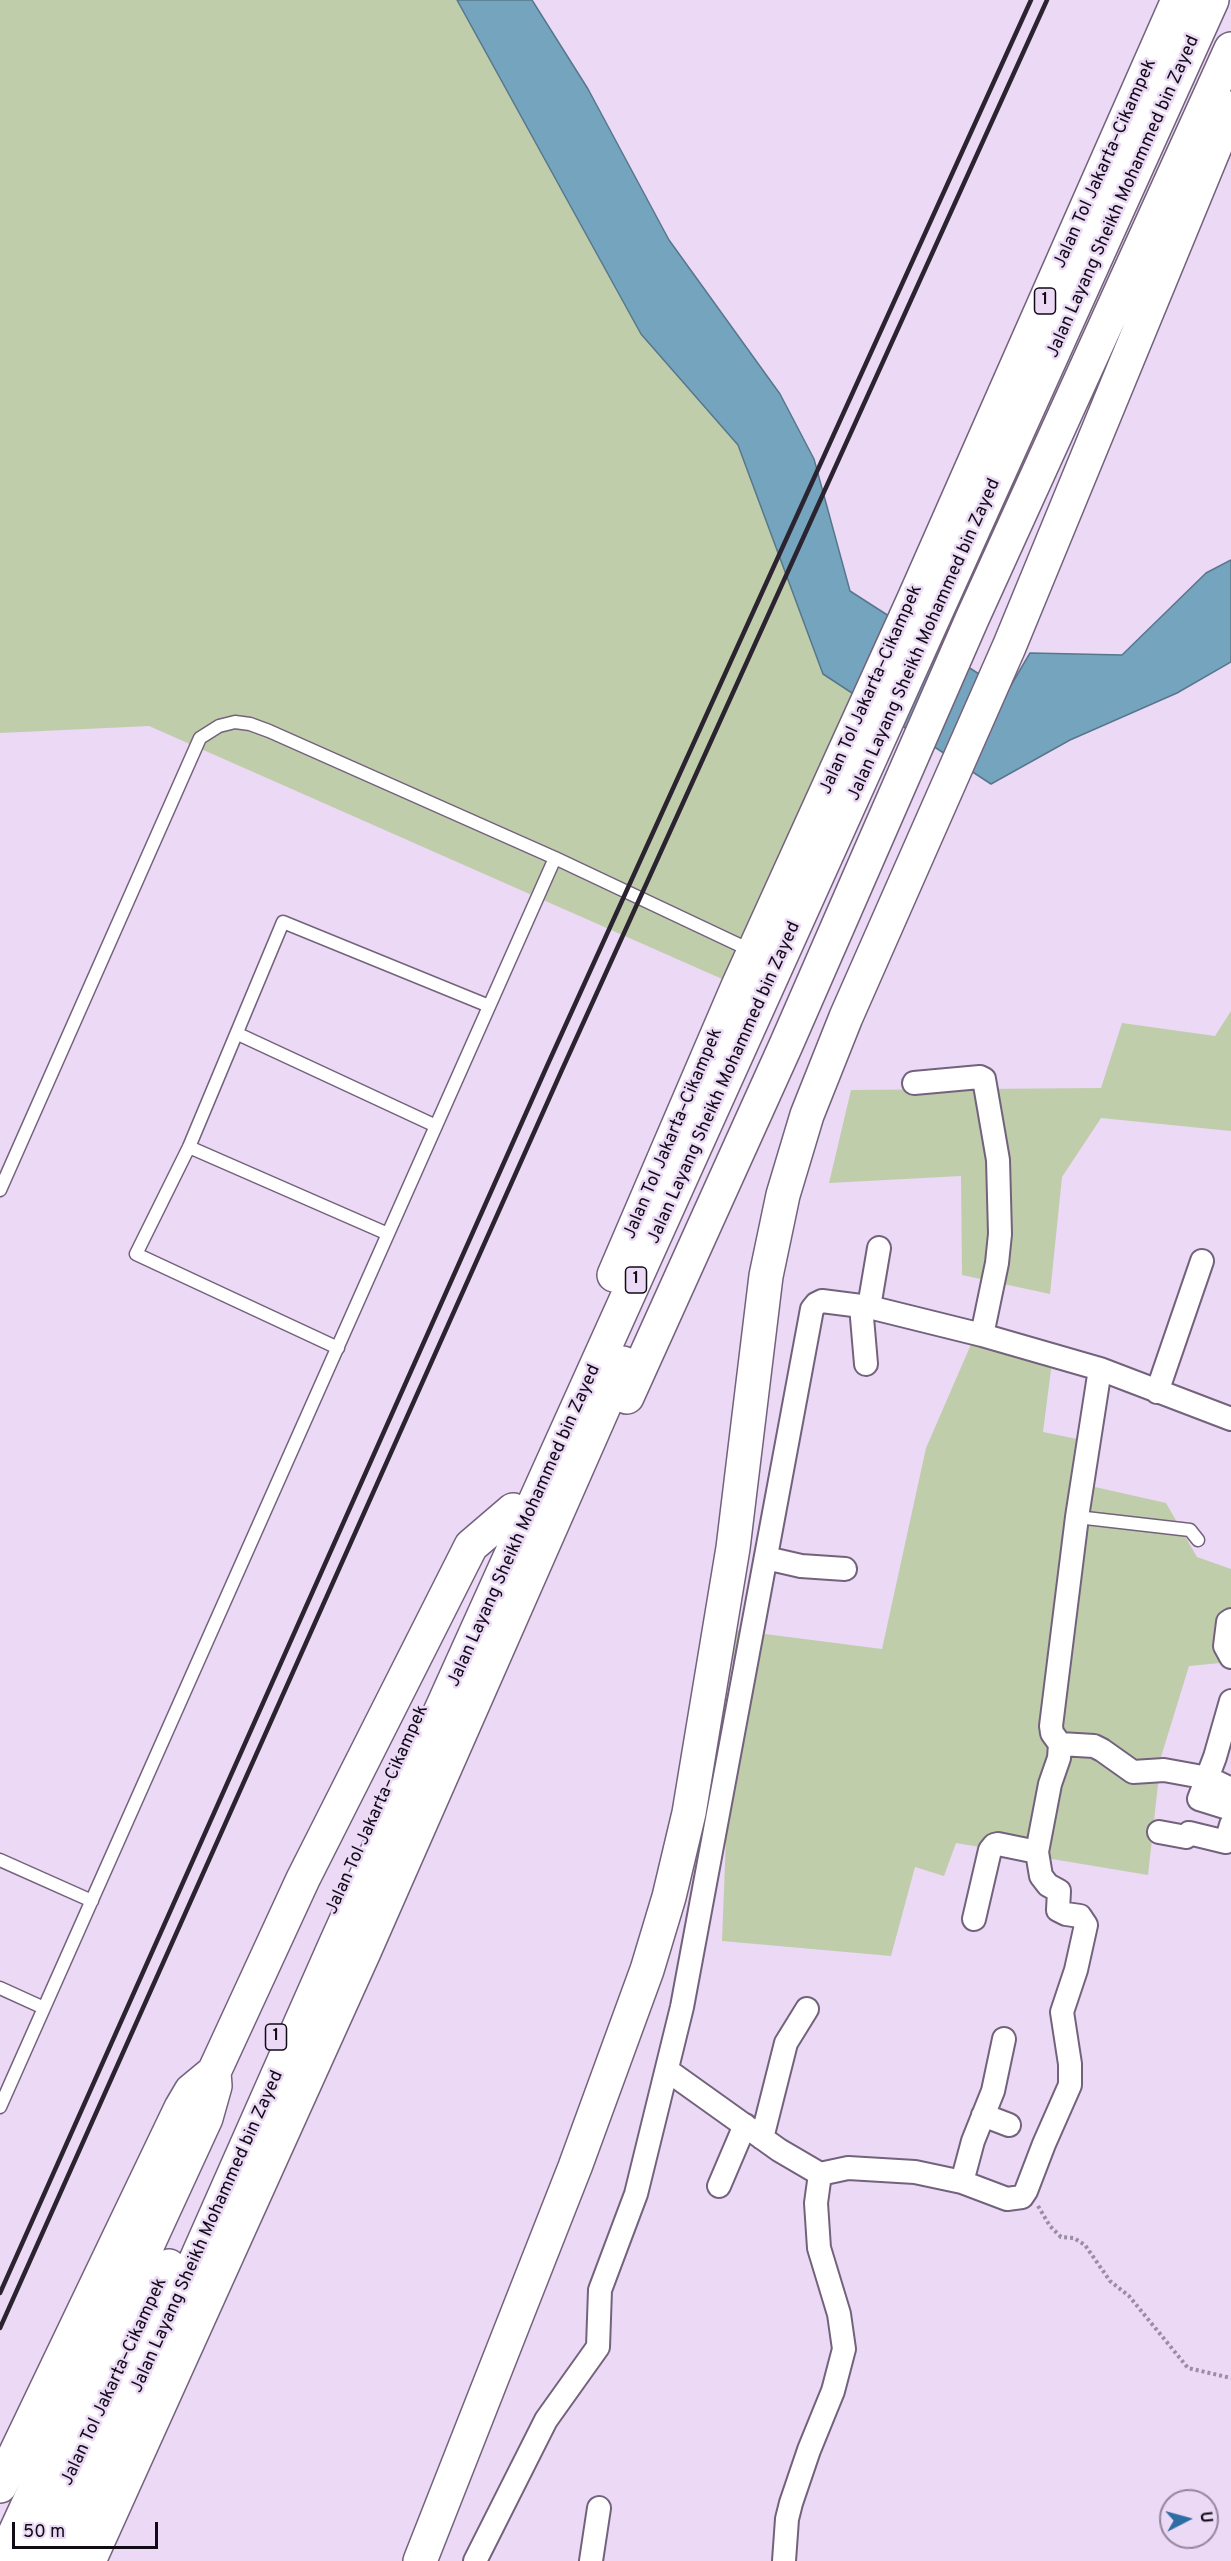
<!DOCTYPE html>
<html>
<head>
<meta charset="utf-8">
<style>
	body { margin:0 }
	#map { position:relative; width:1231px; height:2561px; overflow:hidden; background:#ebd9f6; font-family:Overpass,sans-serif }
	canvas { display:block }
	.north { position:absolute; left:1159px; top:2489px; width:60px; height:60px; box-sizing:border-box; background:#ebd9f6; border:2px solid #94879c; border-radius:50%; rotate:84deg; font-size:16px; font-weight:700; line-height:24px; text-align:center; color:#110b15 }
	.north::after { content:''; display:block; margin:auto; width:21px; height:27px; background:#2d6da3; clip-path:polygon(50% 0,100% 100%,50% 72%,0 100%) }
	.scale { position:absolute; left:12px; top:2522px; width:146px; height:27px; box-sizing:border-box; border:3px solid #110b15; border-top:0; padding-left:8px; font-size:18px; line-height:21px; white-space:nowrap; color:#110b15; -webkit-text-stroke:4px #ebd9f6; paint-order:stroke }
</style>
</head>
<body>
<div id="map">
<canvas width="1231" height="2561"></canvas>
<div class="north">U</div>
<div class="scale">50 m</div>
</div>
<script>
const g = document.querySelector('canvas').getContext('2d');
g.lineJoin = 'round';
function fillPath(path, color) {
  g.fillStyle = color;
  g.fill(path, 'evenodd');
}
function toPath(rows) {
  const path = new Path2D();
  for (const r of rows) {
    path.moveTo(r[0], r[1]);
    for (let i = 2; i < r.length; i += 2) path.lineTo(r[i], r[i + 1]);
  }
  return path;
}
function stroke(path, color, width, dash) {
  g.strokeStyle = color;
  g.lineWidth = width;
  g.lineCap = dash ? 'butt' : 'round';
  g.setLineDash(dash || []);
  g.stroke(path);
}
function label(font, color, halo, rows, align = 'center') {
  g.font = font + ' Overpass,sans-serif';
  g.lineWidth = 5;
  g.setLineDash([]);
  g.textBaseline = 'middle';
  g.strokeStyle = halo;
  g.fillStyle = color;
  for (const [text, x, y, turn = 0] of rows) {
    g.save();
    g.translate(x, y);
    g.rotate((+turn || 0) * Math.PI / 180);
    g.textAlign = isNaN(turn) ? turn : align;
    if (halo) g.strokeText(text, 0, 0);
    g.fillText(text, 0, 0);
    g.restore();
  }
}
fillPath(toPath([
	[0,0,457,0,641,334,738,445,824,674,866,703,738,986,149,726,0,733],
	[1231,1011,1231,1131,1101,1118,1062,1177,1050,1294,962,1275,961,1176,829,1183,851,1090,1101,1088,1122,1023,1215,1036],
	[972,1342,1052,1362,1043,1432,1092,1442,1095,1487,1166,1503,1197,1557,1231,1569,1231,1662,1189,1666,1161,1757,1148,1875,956,1843,944,1876,915,1867,891,1956,722,1941,734,1630,882,1649,926,1448]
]), '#c0cdaa');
const water = toPath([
	[457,0,532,0,588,89,669,240,780,394,814,459,850,591,1007,692,1030,653,1122,655,1206,573,1231,560,1231,662,1177,693,1070,740,991,784,823,674,738,445,641,334,457,0]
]);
fillPath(water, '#75a5be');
stroke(water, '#57778b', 1.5);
const service = toPath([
	[238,1034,436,1126],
	[189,1147,388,1234],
	[0,1190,200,738,219,726,235,722,250,724,269,731,555,858,752,951],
	[338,1348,136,1254,189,1147,283,922,489,1006],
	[1077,1517,1190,1530,1198,1540],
	[0,1860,92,1901],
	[0,1988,44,2008],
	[0,2107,555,858]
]);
const minor = toPath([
	[914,1083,980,1077,984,1079,998,1160,1000,1234,997,1263,982,1335],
	[861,1306,866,1364],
	[869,1307,879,1248],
	[1157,1392,1202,1261],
	[766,1558,801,1566,845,1569],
	[1231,1620,1228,1622,1225,1646,1231,1657],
	[1231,1701,1215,1757,1199,1799,1231,1809],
	[1060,1744,1094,1746,1102,1750,1133,1772,1164,1770,1208,1778,1231,1789],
	[1159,1832,1186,1837,1189,1833,1226,1842,1231,1825],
	[974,1919,990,1850,994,1845,998,1844,1037,1852],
	[667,2070,779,2150,820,2174,848,2168,915,2172,962,2182,1007,2199,1022,2197,1026,2191,1044,2144,1070,2085,1070,2064,1062,2012,1076,1970,1086,1925,1080,1916,1066,1914,1058,1910,1059,1891,1048,1885,1041,1876,1037,1852,1050,1784,1059,1758,1060,1744,1052,1733,1051,1726,1077,1517,1100,1369],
	[983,2115,1009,2125],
	[762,2138,786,2043,807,2009],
	[962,2182,973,2141,993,2091,1004,2039],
	[719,2186,745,2125],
	[475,2561,546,2420,598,2347,600,2290,636,2194,682,2007,812,1309,816,1304,822,1301,869,1307,982,1335,1100,1369,1231,1419],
	[591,2561,599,2508],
	[784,2561,787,2519,791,2503,809,2450,833,2391,844,2349,839,2314,819,2248,816,2203,820,2174]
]);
const motorway = toPath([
	[614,1275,738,986,913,601,1178,0],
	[627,1397,786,1045,972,619,1231,49],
	[0,2486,181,2108,191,2091,214,2072],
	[2,2561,206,2118,215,2086,214,2072,303,1879,471,1546,513,1510],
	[32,2561,169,2266],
	[63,2561,336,1943,1212,0],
	[89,2561,364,1952,623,1363],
	[420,2561,575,2167,647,1970,669,1897,689,1813,733,1548,766,1276,783,1195,807,1115,846,1017,1009,647,1231,108]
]);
stroke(service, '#73627c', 15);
stroke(minor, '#73627c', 26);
stroke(motorway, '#73627c', 36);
stroke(toPath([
	[1038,2206,1050,2226,1061,2237,1074,2238,1085,2245,1110,2281,1129,2296,1188,2368,1231,2378]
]), '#9b8da3', 4, [3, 3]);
stroke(service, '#fff', 12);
stroke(minor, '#fff', 22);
stroke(motorway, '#fff', 33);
stroke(toPath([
	[0,2293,547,1066,1031,0],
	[0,2328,561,1072,1047,0]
]), '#2b2430', 4.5);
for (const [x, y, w] of [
	[1045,301,21],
	[636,1280,21],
	[276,2037,21]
]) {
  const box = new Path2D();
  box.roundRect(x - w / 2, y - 13, w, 26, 4.5);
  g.fillStyle = '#ebd9f6';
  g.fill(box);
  stroke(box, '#110b15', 1.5);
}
label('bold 16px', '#110b15', null, [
	["1",1045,301],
	["1",636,1280],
	["1",276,2037]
]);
label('18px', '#110b15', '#ebd9f6', [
	["Jalan Tol Jakarta–Cikampek",1106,164,-66],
	["Jalan Layang Sheikh Mohammed bin Zayed",1124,197,-66],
	["Jalan Layang Sheikh Mohammed bin Zayed",925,640,-66],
	["Jalan Tol Jakarta–Cikampek",872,690,-66],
	["Jalan Layang Sheikh Mohammed bin Zayed",725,1083,-66],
	["Jalan Tol Jakarta–Cikampek",674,1134,-67],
	["Jalan Layang Sheikh Mohammed bin Zayed",525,1526,-66],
	["Jalan Tol Jakarta–Cikampek",378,1810,-66],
	["Jalan Layang Sheikh Mohammed bin Zayed",208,2232,-66],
	["Jalan Tol Jakarta–Cikampek",115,2382,-65]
]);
</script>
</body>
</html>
